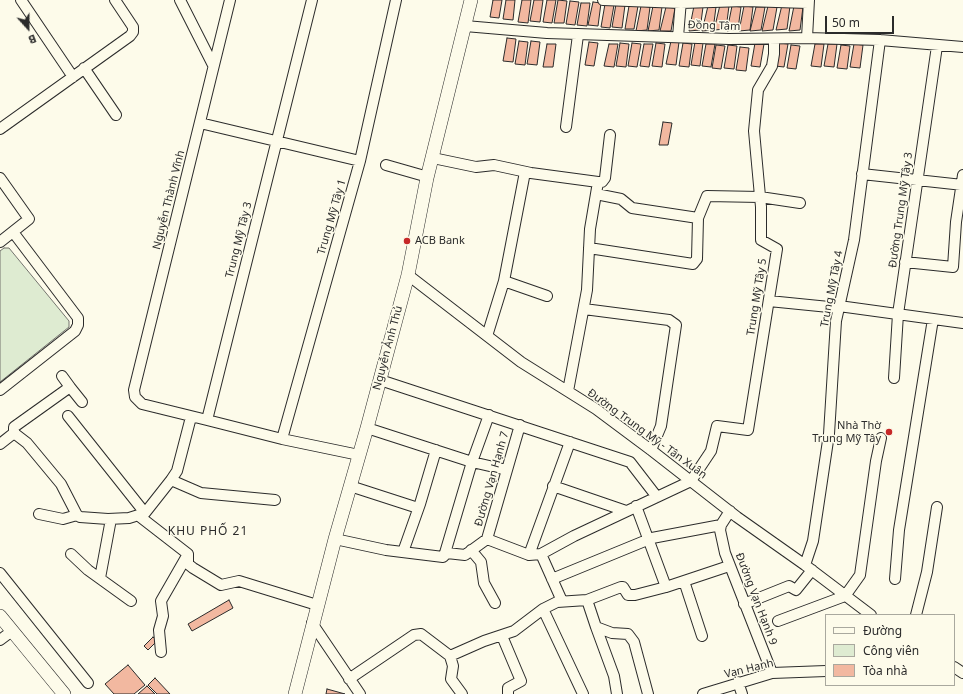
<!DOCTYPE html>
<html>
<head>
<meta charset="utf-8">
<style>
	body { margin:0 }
	#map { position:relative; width:963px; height:694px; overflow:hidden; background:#fdfbea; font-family:"Noto Sans",sans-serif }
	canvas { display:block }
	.legend { position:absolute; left:825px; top:614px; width:130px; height:72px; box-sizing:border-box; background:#fdfbea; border:1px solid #a9a89e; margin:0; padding:5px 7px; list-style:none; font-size:12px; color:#2b2b2b }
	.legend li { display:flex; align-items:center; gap:8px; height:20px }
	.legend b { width:20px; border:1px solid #a9a89e }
	.north { position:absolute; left:8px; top:8px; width:40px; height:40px; -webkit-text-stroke:3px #fdfbea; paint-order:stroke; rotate:159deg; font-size:11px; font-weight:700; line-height:16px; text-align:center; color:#2b2b2b }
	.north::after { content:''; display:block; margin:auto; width:14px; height:18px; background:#2b2b2b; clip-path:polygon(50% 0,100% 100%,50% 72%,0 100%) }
	.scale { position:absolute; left:825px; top:16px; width:69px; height:18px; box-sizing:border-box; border:2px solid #2b2b2b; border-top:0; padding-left:5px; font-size:12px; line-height:14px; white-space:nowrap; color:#2b2b2b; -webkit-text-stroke:3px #fdfbea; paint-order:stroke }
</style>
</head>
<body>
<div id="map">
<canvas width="963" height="694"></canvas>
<ul class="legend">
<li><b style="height:5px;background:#fdfbea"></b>Đường</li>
<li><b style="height:11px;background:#deebd1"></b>Công viên</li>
<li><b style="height:11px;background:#f2b8a0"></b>Tòa nhà</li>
</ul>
<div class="north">B</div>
<div class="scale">50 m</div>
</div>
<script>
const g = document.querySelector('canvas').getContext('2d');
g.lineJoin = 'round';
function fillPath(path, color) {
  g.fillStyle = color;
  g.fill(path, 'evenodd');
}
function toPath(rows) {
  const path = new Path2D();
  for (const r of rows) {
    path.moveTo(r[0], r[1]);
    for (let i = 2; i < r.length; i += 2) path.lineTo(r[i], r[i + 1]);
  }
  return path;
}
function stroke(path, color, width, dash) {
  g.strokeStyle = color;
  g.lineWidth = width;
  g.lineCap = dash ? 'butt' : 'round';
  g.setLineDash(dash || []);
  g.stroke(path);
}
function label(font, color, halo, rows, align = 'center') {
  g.font = font + ' "Noto Sans",sans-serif';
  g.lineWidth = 3;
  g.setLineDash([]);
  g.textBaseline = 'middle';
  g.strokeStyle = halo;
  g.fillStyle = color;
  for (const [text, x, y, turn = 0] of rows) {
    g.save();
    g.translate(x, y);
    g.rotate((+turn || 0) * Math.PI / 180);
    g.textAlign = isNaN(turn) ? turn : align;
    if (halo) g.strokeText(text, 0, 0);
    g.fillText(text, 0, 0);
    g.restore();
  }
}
const green = toPath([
	[4,248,9,248,69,321,69,327,0,382,0,251,4,248]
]);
fillPath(green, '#deebd1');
stroke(green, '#74746e', 1);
const building = toPath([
	[493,0,502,0,499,18,490,17,493,0],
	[506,0,515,0,513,20,503,19,506,0],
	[522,0,531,0,528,23,518,22,522,0],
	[534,0,543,0,540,22,530,21,534,0],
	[547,0,556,0,552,23,543,22,547,0],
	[558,0,567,1,564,23,554,23,558,0],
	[570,1,579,2,575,25,566,24,570,1],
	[593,2,601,3,598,26,588,25,593,2],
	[581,3,590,3,587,26,577,25,581,3],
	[605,4,614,5,610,28,601,27,605,4],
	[616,4,625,5,622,28,612,27,616,4],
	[720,5,729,6,726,29,714,30,720,5],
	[782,5,790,6,787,29,776,30,782,5],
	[629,6,638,6,634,29,625,29,629,6],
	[641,6,650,7,647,30,636,31,641,6],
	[653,6,662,7,659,30,648,31,653,6],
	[694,6,703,7,700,30,689,31,694,6],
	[708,6,716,7,713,30,702,31,708,6],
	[732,6,741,7,738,29,727,31,732,6],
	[744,6,753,7,750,30,739,31,744,6],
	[768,6,777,7,773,30,762,31,768,6],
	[794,6,803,7,800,30,789,31,794,6],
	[666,7,675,8,671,31,660,31,666,7],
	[756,7,765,7,761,30,750,31,756,7],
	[507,38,516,39,513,62,503,61,507,38],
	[519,41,528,42,525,65,515,64,519,41],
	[531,41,540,42,537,65,527,64,531,41],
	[671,41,679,42,676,65,666,64,671,41],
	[589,42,598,43,594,66,585,65,589,42],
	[695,42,703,43,700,66,691,65,695,42],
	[620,43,629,44,626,67,616,66,620,43],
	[632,43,641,44,637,67,628,66,632,43],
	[656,43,665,44,662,67,652,66,656,43],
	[683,43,692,44,689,67,679,66,683,43],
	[755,43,764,44,760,67,751,66,755,43],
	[779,43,788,44,784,67,775,66,779,43],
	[547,44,556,44,553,67,543,67,547,44],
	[609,44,618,44,614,67,604,66,609,44],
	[644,44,653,44,649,67,640,66,644,44],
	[706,44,715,44,711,67,702,66,706,44],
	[815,44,824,44,821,67,811,66,815,44],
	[828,44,837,44,834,67,824,66,828,44],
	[854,44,863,45,860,68,850,67,854,44],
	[716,45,725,46,721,69,712,68,716,45],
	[728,45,737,46,734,69,724,68,728,45],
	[791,45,800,46,796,69,787,68,791,45],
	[841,45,850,46,847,69,837,68,841,45],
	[740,47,749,48,746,71,736,70,740,47],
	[663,122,672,123,668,145,659,145,663,122],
	[229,600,233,608,192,631,188,624,229,600],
	[153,637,157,641,148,650,144,646,153,637],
	[128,665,145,685,134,694,114,694,105,684,128,665],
	[155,678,170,694,157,694,148,685,155,678],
	[147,686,155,694,138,694,147,686],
	[327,689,345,694,326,694,327,689]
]);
fillPath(building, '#f2b8a0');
stroke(building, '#2b2b2b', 1);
const minor = toPath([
	[21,0,73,77],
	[180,0,213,65],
	[230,0,134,390,135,397,142,404,207,420,312,0],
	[603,0,681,3,745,1,808,3],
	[465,26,547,33,729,39,807,38,880,40,963,47],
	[678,37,681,0],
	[807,38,809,0],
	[84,68,116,115],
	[200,123,360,161],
	[566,127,578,35],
	[0,129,130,36,133,32,133,27,115,0],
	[433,158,476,167,494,165,531,173,598,182,590,229,587,290,568,391],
	[386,165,428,177],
	[525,172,504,281,547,296],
	[862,174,963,185],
	[0,178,29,219,0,242],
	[598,182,602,182,605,178,610,135],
	[596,194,621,199,632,208,698,218],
	[589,248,693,264,697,259,698,218,707,196,760,197,800,203],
	[905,262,953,267,956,222,963,175],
	[408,275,521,362,596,409,651,450,737,517,805,565,871,615],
	[769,301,839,308],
	[839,306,963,323],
	[584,309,669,320,676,325,661,426,651,450],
	[487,336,504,281],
	[62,376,70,387],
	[894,378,898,314,937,46],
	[380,380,630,462,657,497],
	[0,390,75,331,78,325,78,318,13,232],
	[68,416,145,513],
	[207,420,282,439,359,455],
	[367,428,472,462,507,470],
	[14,433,14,427,70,387,82,402],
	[282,439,360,161,396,0],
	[0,444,14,433,27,443,61,484,77,515,80,517,108,519,129,518,145,513,171,480,177,471,191,417],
	[171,480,201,493,275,500],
	[350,486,418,508],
	[553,486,626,511],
	[636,506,666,587],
	[730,511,721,525,720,530,725,553,772,673],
	[39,514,63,519,77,515],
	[139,516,188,554,188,564,193,568,221,585,239,581,317,605],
	[335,539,386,550,443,557,447,553,465,555,487,539],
	[487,539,529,555,541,554,574,536,691,481,711,451,717,426,748,430,777,249,761,240,761,207,754,131,758,90,772,66,774,54,774,39],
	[487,539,520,425],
	[471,550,481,562,484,583,495,603],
	[403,552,420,504,436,450],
	[445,553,472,462,489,415],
	[71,554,88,570,131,601],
	[541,554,562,601],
	[529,555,570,442],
	[805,565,813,541,829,434,836,321,854,240,880,40],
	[0,573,88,683],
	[100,578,111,519],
	[552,579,652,538,721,525],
	[895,579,899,530,933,319],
	[684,581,702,636],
	[587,600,596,627,612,633,628,634,634,642,648,694],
	[744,604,789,586,796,590,812,570],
	[543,609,583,694],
	[916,615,927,572,937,507],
	[778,621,845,596,860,575,876,461,881,438],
	[312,623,360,694],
	[596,627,614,676,617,694],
	[502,636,521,681,508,688,508,694],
	[0,640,12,631],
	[161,652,159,630,163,616,161,601,188,554],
	[450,656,453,666,451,679,462,694],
	[954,667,963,673],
	[349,679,414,635,421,634,450,656,484,641,514,631,543,609,557,602,587,600,621,587,623,587,628,595,635,595,666,587,729,566],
	[738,682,742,694],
	[703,694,772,673,826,671]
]);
const major = toPath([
	[0,616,64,694],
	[295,694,335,539,367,428,408,275,427,178,471,0]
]);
stroke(minor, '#2b2b2b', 12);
stroke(major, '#2b2b2b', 14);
stroke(minor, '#fdfbea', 10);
stroke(major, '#fdfbea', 13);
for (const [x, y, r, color] of [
	[407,241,4,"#c62828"],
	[889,432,4,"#c62828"]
]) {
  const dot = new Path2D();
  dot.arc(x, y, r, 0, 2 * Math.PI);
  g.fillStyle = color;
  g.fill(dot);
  stroke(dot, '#fdfbea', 1.5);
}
label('11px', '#2b2b2b', '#fdfbea', [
	["Đồng Tâm",714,26,2],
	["Nguyễn Thành Vĩnh",169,200,-76],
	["Đường Trung Mỹ Tây 3",901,210,-82],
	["Trung Mỹ Tây 1",332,217,-74],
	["Trung Mỹ Tây 3",239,240,-76],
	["Trung Mỹ Tây 4",832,289,-79],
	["Trung Mỹ Tây 5",757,297,-81],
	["Nguyễn Ảnh Thủ",388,348,-75],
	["Đường Trung Mỹ - Tân Xuân",647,434,36],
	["Đường Vạn Hạnh 7",492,479,-74],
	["Đường Vạn Hạnh 9",756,599,69],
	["Vạn Hạnh",749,669,-14]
]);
label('11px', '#2b2b2b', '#fdfbea', [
	["ACB Bank",415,241],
	["Nhà Thờ",881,426,"right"],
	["Trung Mỹ Tây",881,439,"right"]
], 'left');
g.letterSpacing = '1px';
label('12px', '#2b2b2b', '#fdfbea', [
	["KHU PHỐ 21",208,532]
]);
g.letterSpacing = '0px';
</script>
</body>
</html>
